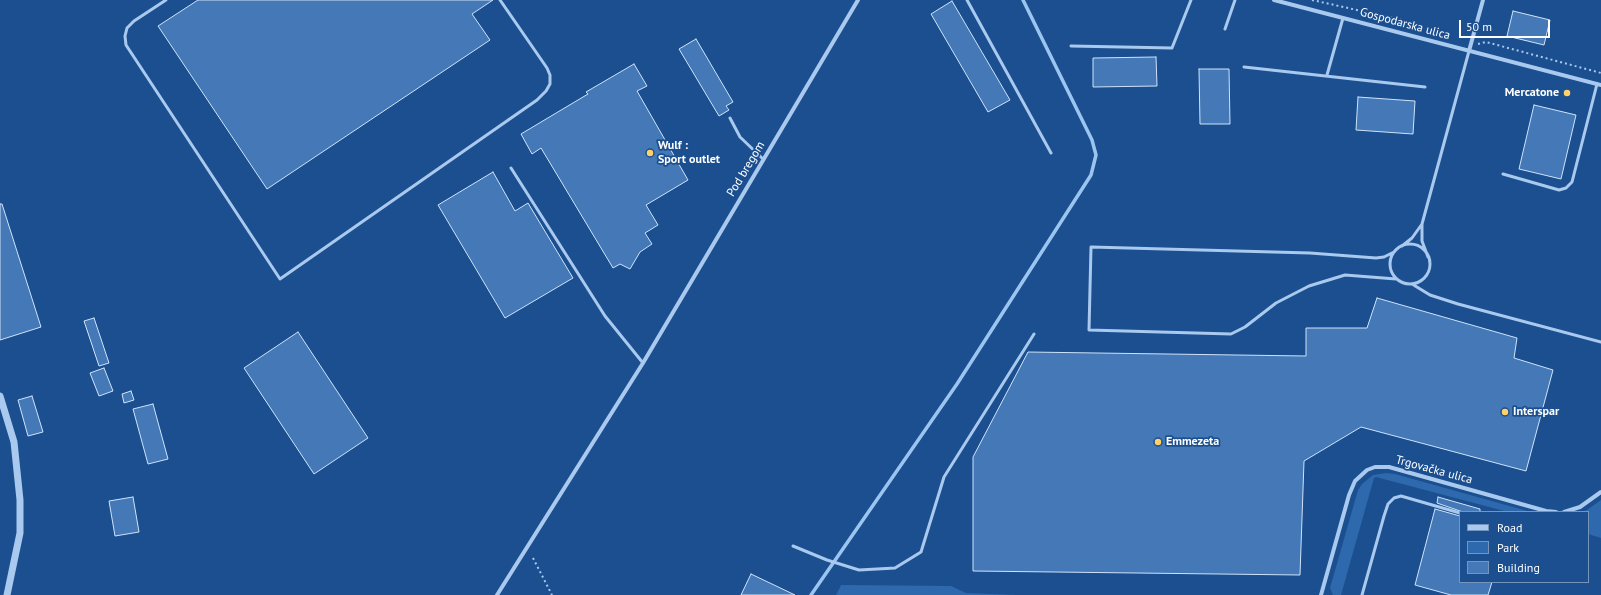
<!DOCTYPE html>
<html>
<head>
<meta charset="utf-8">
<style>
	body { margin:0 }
	#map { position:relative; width:1601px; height:595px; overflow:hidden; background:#1b4f8f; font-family:"PT Sans",sans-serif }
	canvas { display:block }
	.legend { position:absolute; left:1459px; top:511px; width:130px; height:72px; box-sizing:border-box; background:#1b4f8f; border:1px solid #7695bc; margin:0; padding:5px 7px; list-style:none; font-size:12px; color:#fff }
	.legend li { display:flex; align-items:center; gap:8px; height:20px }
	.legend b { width:20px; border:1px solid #7695bc }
	.scale { position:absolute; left:1459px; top:20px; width:91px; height:18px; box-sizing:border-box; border:2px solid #fff; border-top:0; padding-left:5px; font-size:12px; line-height:14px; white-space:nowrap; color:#fff; -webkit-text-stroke:3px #1b4f8f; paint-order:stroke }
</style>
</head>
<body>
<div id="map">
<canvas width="1601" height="595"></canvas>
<ul class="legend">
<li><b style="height:5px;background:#a9c9ee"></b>Road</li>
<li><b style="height:11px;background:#2e69ad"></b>Park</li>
<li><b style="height:11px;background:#4478b7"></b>Building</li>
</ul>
<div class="scale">50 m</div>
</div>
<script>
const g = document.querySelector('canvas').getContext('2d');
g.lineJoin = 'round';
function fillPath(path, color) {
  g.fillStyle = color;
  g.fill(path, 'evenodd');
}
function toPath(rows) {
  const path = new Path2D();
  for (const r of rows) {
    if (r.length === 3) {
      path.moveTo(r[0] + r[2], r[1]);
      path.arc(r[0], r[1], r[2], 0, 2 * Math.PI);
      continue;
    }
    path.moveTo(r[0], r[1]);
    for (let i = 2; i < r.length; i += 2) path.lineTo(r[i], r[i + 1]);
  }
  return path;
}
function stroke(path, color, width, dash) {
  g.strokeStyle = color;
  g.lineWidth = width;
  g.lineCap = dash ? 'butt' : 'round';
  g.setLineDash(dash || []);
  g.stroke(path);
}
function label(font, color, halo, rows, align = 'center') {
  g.font = font + ' "PT Sans",sans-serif';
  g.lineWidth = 3.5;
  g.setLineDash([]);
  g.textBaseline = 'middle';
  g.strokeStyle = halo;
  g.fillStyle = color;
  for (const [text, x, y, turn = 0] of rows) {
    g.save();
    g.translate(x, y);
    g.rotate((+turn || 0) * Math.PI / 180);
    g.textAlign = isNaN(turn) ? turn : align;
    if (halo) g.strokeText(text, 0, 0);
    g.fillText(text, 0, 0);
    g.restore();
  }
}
fillPath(toPath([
	[1386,473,1395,474,1531,512,1508,512,1376,477,1374,478,1341,595,1333,595,1330,588,1358,490,1362,484,1373,475],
	[1601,500,1601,538,1588,534,1588,512,1584,512],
	[841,585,951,586,966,593,1017,595,836,595]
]), '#2e69ad');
stroke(toPath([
	[811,595,957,384,1091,175,1096,155,1092,140,1023,0]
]), '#9cc4f0', 3.5);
const building = toPath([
	[198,0,493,0,472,14,490,40,267,189,158,26,198,0],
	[952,1,1010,100,988,112,931,14,952,1],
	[1513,11,1550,20,1544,45,1507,36,1513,11],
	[696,39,733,102,726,106,729,110,719,116,679,49,696,39],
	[1156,57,1157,86,1093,87,1093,58,1156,57],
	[634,64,647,86,637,91,688,180,646,205,658,225,645,233,652,244,640,252,630,269,620,264,613,268,541,148,532,154,521,134,588,94,586,92,634,64],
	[1199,69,1229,69,1230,124,1200,124,1199,69],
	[1358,97,1415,101,1413,134,1356,130,1358,97],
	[1534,105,1576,115,1561,179,1519,169,1534,105],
	[493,172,515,211,528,203,573,278,505,318,438,205,493,172],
	[0,204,2,204,41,327,0,340,0,204],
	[1377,298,1517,338,1514,358,1553,370,1526,471,1361,427,1304,461,1300,575,973,571,973,457,1028,352,1306,356,1306,328,1367,328,1377,298],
	[94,318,109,363,99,366,84,321,94,318],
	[298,332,368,438,314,474,244,368,298,332],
	[104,368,113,391,99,396,90,373,104,368],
	[131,391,134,400,124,403,122,394,131,391],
	[32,396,43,432,28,436,18,400,32,396],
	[153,404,168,459,148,464,133,409,153,404],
	[133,497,139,532,115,536,109,501,133,497],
	[1438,497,1480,509,1480,512,1463,512,1437,503,1438,497],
	[1435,509,1460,516,1460,582,1492,582,1488,595,1451,595,1415,585,1435,509],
	[751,574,795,595,741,595,751,574]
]);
fillPath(building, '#4478b7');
stroke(building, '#cfe3fa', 1);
stroke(toPath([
	[1312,0,1402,20,1404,25],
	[1478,44,1486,42,1601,73],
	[533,558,552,595]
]), '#a9c9ee', 2, [2, 3]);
stroke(toPath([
	[166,0,134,21,127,28,125,36,126,45,280,279,537,100,546,91,550,84,550,75,547,68,500,0],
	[967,0,1051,153],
	[1225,29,1235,0],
	[1071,46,1172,48,1191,0],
	[1244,67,1425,87],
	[1327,75,1343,18],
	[730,118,740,137,763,159],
	[511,168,605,316,643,363],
	[1503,174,1559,190,1566,188,1572,182,1597,84],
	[1410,264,20],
	[1402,246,1412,238,1422,224],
	[1394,252,1384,257,1376,258,1310,253,1091,247,1089,330,1231,334,1245,327,1276,303,1309,286,1345,275,1396,279],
	[1428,257,1422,241,1422,224,1469,51],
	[1412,284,1430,295,1458,304,1601,342],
	[793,546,827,560,859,570,895,568,921,552,944,477,1034,334],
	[1362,595,1384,516,1388,504,1394,498,1401,496,1460,513]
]), '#a9c9ee', 3);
stroke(toPath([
	[1274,0,1601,85],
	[1469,51,1483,0],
	[1564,512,1580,507,1601,492],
	[497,595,643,363,858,0],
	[1321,595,1349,495,1355,481,1367,470,1375,467,1389,467,1546,511,1556,512]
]), '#a9c9ee', 4);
stroke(toPath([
	[0,396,14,442,20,500,20,533,7,595]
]), '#a9c9ee', 7);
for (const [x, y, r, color] of [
	[1567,93,4,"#ffd166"],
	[650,153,4,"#ffd166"],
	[1505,412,4,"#ffd166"],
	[1158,442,4,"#ffd166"]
]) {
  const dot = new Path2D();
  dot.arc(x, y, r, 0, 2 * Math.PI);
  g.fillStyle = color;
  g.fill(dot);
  stroke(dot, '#1b4f8f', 1.5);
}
label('12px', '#fff', '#1b4f8f', [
	["Gospodarska ulica",1405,24,15],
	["Pod bregom",746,169,-59],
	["Trgovačka ulica",1434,470,15]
]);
label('bold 12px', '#fff', '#1b4f8f', [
	["Mercatone",1559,93,"right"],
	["Wulf :",658,146],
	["Sport outlet",658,160],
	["Interspar",1513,412],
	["Emmezeta",1166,442]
], 'left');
</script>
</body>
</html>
